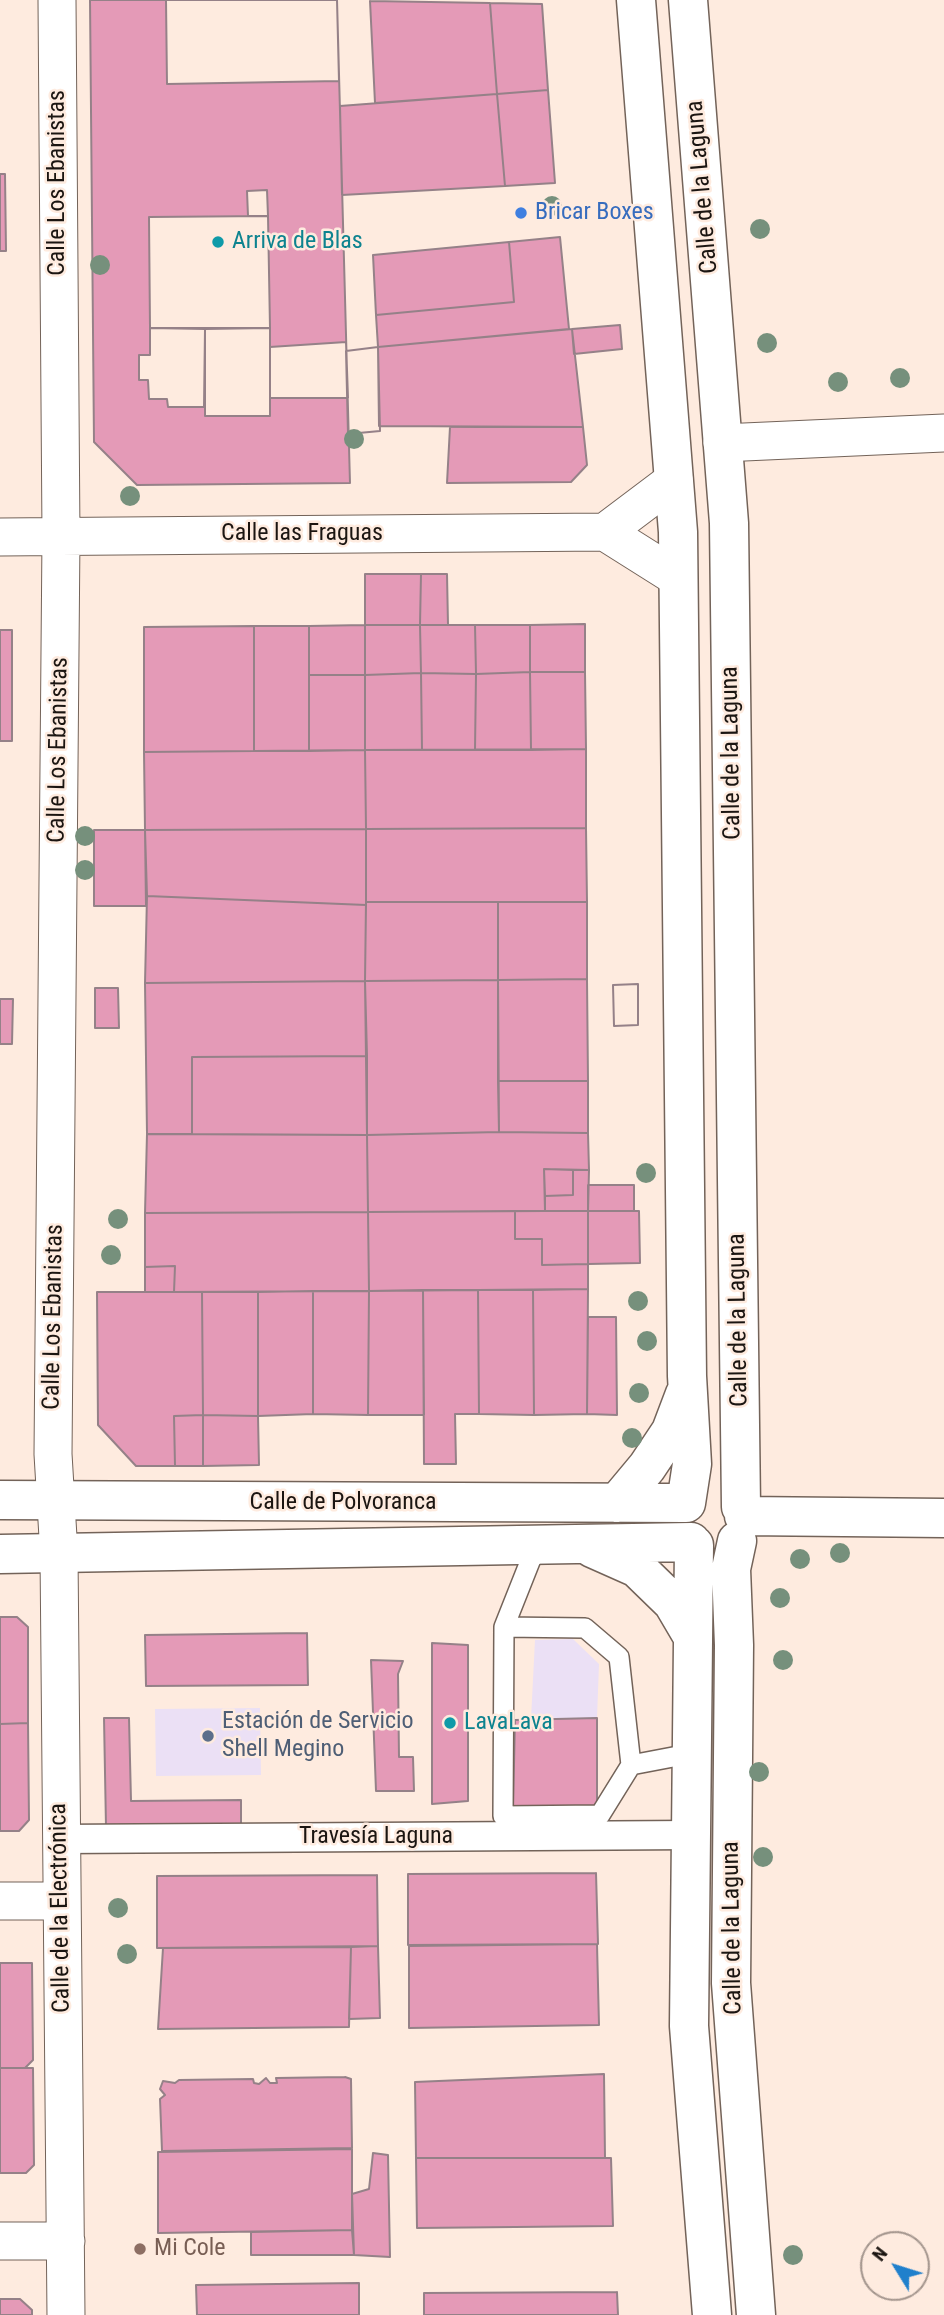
<!DOCTYPE html>
<html>
<head>
<meta charset="utf-8">
<style>
	body { margin:0 }
	#map { position:relative; width:944px; height:2315px; overflow:hidden; background:#feebdf; font-family:"Roboto Condensed",sans-serif }
	canvas { display:block }
	.north { position:absolute; left:860px; top:2231px; width:70px; height:70px; box-sizing:border-box; background:#feebdf; border:2px solid #a3958d; border-radius:50%; rotate:308deg; font-size:19px; font-weight:700; line-height:28px; text-align:center; color:#1b1511 }
	.north::after { content:''; display:block; margin:auto; width:24px; height:32px; background:#2080cc; clip-path:polygon(50% 0,100% 100%,50% 72%,0 100%) }
</style>
</head>
<body>
<div id="map">
<canvas width="944" height="2315"></canvas>
<div class="north">N</div>
</div>
<script>
const g = document.querySelector('canvas').getContext('2d');
g.lineJoin = 'round';
function fillPath(path, color) {
  g.fillStyle = color;
  g.fill(path, 'evenodd');
}
function toPath(rows) {
  const path = new Path2D();
  for (const r of rows) {
    path.moveTo(r[0], r[1]);
    for (let i = 2; i < r.length; i += 2) path.lineTo(r[i], r[i + 1]);
  }
  return path;
}
function stroke(path, color, width, dash) {
  g.strokeStyle = color;
  g.lineWidth = width;
  g.lineCap = dash ? 'butt' : 'round';
  g.setLineDash(dash || []);
  g.stroke(path);
}
function label(font, color, halo, rows, align = 'center') {
  g.font = font + ' "Roboto Condensed",sans-serif';
  g.lineWidth = 5;
  g.setLineDash([]);
  g.textBaseline = 'middle';
  g.strokeStyle = halo;
  g.fillStyle = color;
  for (const [text, x, y, turn = 0] of rows) {
    g.save();
    g.translate(x, y);
    g.rotate((+turn || 0) * Math.PI / 180);
    g.textAlign = isNaN(turn) ? turn : align;
    if (halo) g.strokeText(text, 0, 0);
    g.fillText(text, 0, 0);
    g.restore();
  }
}
fillPath(toPath([
	[573,1639,599,1664,597,1718,531,1719,535,1640],
	[260,1708,261,1775,156,1776,155,1709]
]), '#ebe0f5');
const building = toPath([
	[90,0,337,0,350,483,137,485,94,442,90,0],
	[166,0,337,0,339,81,167,84,166,0],
	[370,1,490,3,497,94,375,103,370,1],
	[490,3,542,4,548,90,497,94,490,3],
	[548,90,555,183,505,186,497,94,548,90],
	[497,94,505,186,342,195,340,106,497,94],
	[0,174,5,174,6,251,0,251,0,174],
	[267,190,268,216,248,216,247,191,267,190],
	[268,216,270,328,150,328,149,217,268,216],
	[560,237,569,329,378,347,376,315,514,302,509,242,560,237],
	[509,242,514,302,376,315,373,255,509,242],
	[620,325,622,349,574,354,572,329,620,325],
	[150,328,205,329,204,407,168,407,167,399,149,399,148,380,139,380,139,355,150,355,150,328],
	[270,328,270,416,205,416,205,329,270,328],
	[572,329,583,427,379,426,378,347,572,329],
	[346,342,348,398,270,398,270,347,346,342],
	[378,347,380,431,348,434,346,351,378,347],
	[378,347,380,431,348,434,346,351,378,347],
	[450,427,583,427,587,465,571,482,447,483,450,427],
	[365,574,421,574,420,625,365,625,365,574],
	[421,574,447,574,448,625,420,625,421,574],
	[585,624,585,672,530,672,530,625,585,624],
	[365,625,420,625,421,673,365,675,365,625],
	[365,625,365,675,309,675,309,626,365,625],
	[420,625,475,625,476,674,421,673,420,625],
	[475,625,530,625,530,672,476,674,475,625],
	[254,626,254,751,144,752,144,627,254,626],
	[254,626,309,626,309,751,254,751,254,626],
	[0,630,12,630,12,741,0,741,0,630],
	[530,672,531,750,475,750,476,674,530,672],
	[530,672,585,672,586,749,531,750,530,672],
	[421,673,422,750,365,750,365,675,421,673],
	[421,673,476,674,475,750,422,750,421,673],
	[309,675,365,675,365,750,309,751,309,675],
	[586,749,586,828,366,829,365,750,586,749],
	[365,750,366,829,145,830,144,752,365,750],
	[586,828,587,902,366,902,366,829,586,828],
	[366,829,366,905,147,896,145,830,366,829],
	[94,830,145,830,146,906,94,906,94,830],
	[147,896,366,905,365,981,145,983,147,896],
	[366,902,498,902,498,980,365,981,366,902],
	[498,902,587,902,587,979,498,980,498,902],
	[587,979,588,1081,498,1081,498,980,587,979],
	[498,980,499,1132,367,1135,365,981,498,980],
	[365,981,367,1056,192,1057,192,1134,147,1134,145,983,365,981],
	[638,984,638,1025,614,1026,613,985,638,984],
	[638,984,638,1025,614,1026,613,985,638,984],
	[95,988,118,988,119,1028,95,1028,95,988],
	[0,999,13,999,12,1044,0,1044,0,999],
	[367,1056,367,1135,192,1134,192,1057,367,1056],
	[498,1081,588,1081,588,1133,499,1132,498,1081],
	[499,1132,588,1133,589,1170,544,1169,545,1211,368,1212,367,1135,499,1132],
	[147,1134,367,1135,368,1212,145,1213,147,1134],
	[544,1169,573,1170,573,1195,545,1196,544,1169],
	[573,1170,589,1170,588,1211,545,1211,545,1196,573,1195,573,1170],
	[588,1185,634,1185,634,1211,588,1211,588,1185],
	[515,1211,588,1211,588,1264,542,1265,542,1239,515,1239,515,1211],
	[515,1211,515,1239,542,1239,542,1265,588,1264,588,1289,369,1291,368,1212,515,1211],
	[588,1211,639,1211,640,1263,588,1264,588,1211],
	[368,1212,369,1291,174,1292,175,1266,145,1267,145,1213,368,1212],
	[175,1266,174,1292,145,1292,145,1267,175,1266],
	[588,1289,587,1414,534,1415,533,1290,588,1289],
	[423,1290,424,1415,368,1415,369,1291,423,1290],
	[423,1290,478,1290,479,1414,455,1414,456,1464,424,1464,423,1290],
	[478,1290,533,1290,534,1415,479,1414,478,1290],
	[313,1291,369,1291,368,1415,313,1414,313,1291],
	[313,1291,313,1414,258,1416,258,1292,313,1291],
	[97,1292,202,1292,203,1415,174,1416,175,1466,136,1466,98,1425,97,1292],
	[202,1292,258,1292,258,1416,203,1415,202,1292],
	[588,1317,616,1317,617,1415,587,1414,588,1317],
	[203,1415,258,1416,259,1465,203,1466,203,1415],
	[203,1415,203,1466,175,1466,174,1416,203,1415],
	[0,1617,17,1617,28,1627,28,1723,0,1724,0,1617],
	[307,1633,308,1685,146,1686,145,1635,307,1633],
	[432,1643,468,1645,468,1801,432,1804,432,1643],
	[371,1660,403,1661,398,1674,399,1757,413,1757,414,1791,376,1791,371,1660],
	[104,1718,129,1718,131,1801,241,1800,241,1825,106,1827,104,1718],
	[597,1718,597,1807,513,1807,515,1720,597,1718],
	[28,1723,29,1820,19,1831,0,1831,0,1724,28,1723],
	[596,1873,598,1944,408,1945,408,1874,596,1873],
	[377,1875,378,1946,157,1948,157,1876,377,1875],
	[597,1944,599,2025,409,2028,409,1946,597,1944],
	[378,1946,380,2018,349,2019,351,1947,378,1946],
	[351,1947,349,2027,158,2029,163,1948,351,1947],
	[0,1963,32,1963,33,2060,25,2068,0,2068,0,1963],
	[0,2068,33,2068,34,2165,26,2173,0,2173,0,2068],
	[604,2074,605,2158,416,2158,415,2082,604,2074],
	[345,2077,351,2079,352,2148,162,2151,160,2099,165,2095,160,2089,163,2081,175,2083,179,2080,253,2079,254,2083,259,2084,266,2078,270,2083,277,2083,276,2078,345,2077],
	[352,2149,352,2230,158,2233,158,2152,352,2149],
	[373,2153,388,2155,390,2257,354,2255,352,2194,369,2189,373,2153],
	[416,2158,611,2158,613,2226,417,2228,416,2158],
	[352,2230,354,2255,251,2255,251,2232,352,2230],
	[359,2283,359,2315,197,2315,196,2285,359,2283],
	[617,2292,618,2315,424,2315,424,2293,617,2292],
	[0,2299,20,2299,32,2310,32,2315,0,2315,0,2299]
]);
fillPath(building, '#e49ab7');
stroke(building, '#958188', 2);
const service = toPath([
	[504,1627,585,1628,619,1657,631,1765,600,1815,503,1816,504,1627,531,1559,544,1545],
	[631,1765,694,1753]
]);
const pedestrian = toPath([
	[60,1839,691,1835]
]);
const minor = toPath([
	[57,0,61,536,53,1454,59,1554,66,2315],
	[722,443,944,433],
	[605,532,674,480],
	[0,537,605,532,678,578],
	[0,1901,61,1901],
	[0,2241,66,2241]
]);
const tertiary = toPath([
	[688,0,729,523,741,1507],
	[0,1500,686,1503,692,1464,687,1376,678,532,636,0],
	[617,1503,647,1467,671,1431,685,1394],
	[744,1516,944,1518],
	[737,1541,731,1569,734,1645,731,1983,756,2315],
	[694,1545,689,2026,712,2315],
	[592,1548,637,1568,673,1603,693,1637],
	[0,1554,691,1542]
]);
stroke(service, '#736359', 22);
stroke(pedestrian, '#736359', 31);
stroke(minor, '#736359', 39);
stroke(tertiary, '#736359', 41);
stroke(service, '#fff', 19);
stroke(pedestrian, '#fff', 28);
stroke(minor, '#fff', 37);
stroke(tertiary, '#fff', 38);
g.fillStyle = '#76907c';
for (const [x, y] of [
	[552,206],
	[760,229],
	[100,265],
	[767,343],
	[900,378],
	[838,382],
	[354,439],
	[130,496],
	[85,836],
	[85,870],
	[646,1173],
	[118,1219],
	[111,1255],
	[638,1301],
	[647,1341],
	[639,1393],
	[632,1438],
	[840,1553],
	[800,1559],
	[780,1598],
	[783,1660],
	[759,1772],
	[763,1857],
	[118,1908],
	[127,1954],
	[793,2255]
]) {
  g.beginPath();
  g.arc(x, y, 10, 0, 2 * Math.PI);
  g.fill();
}
for (const [x, y, r, color] of [
	[521,213,7,"#3f7fe0"],
	[218,242,7,"#0f9aa8"],
	[450,1723,7,"#0f9aa8"],
	[208,1736,7,"#5c6f8a"],
	[140,2249,7,"#8d6e63"]
]) {
  const dot = new Path2D();
  dot.arc(x, y, r, 0, 2 * Math.PI);
  g.fillStyle = color;
  g.fill(dot);
  stroke(dot, '#feebdf', 2.5);
}
label('24px', '#1b1511', '#feebdf', [
	["Calle Los Ebanistas",58,183,-90],
	["Calle de la Laguna",703,187,-95],
	["Calle las Fraguas",302,534],
	["Calle Los Ebanistas",59,750,-89],
	["Calle de la Laguna",732,753,-91],
	["Calle Los Ebanistas",54,1317,-89],
	["Calle de la Laguna",739,1320,-91],
	["Calle de Polvoranca",343,1503],
	["Travesía Laguna",376,1837],
	["Calle de la Electrónica",61,1908,-91],
	["Calle de la Laguna",733,1928,-91]
]);
label('24px', '#366cbe', '#feebdf', [
	["Bricar Boxes",535,213]
], 'left');
label('24px', '#0d838f', '#feebdf', [
	["Arriva de Blas",232,242],
	["LavaLava",464,1723]
], 'left');
label('24px', '#4e5e75', '#feebdf', [
	["Estación de Servicio",222,1722],
	["Shell Megino",222,1750]
], 'left');
label('24px', '#785e54', '#feebdf', [
	["Mi Cole",154,2249]
], 'left');
</script>
</body>
</html>
